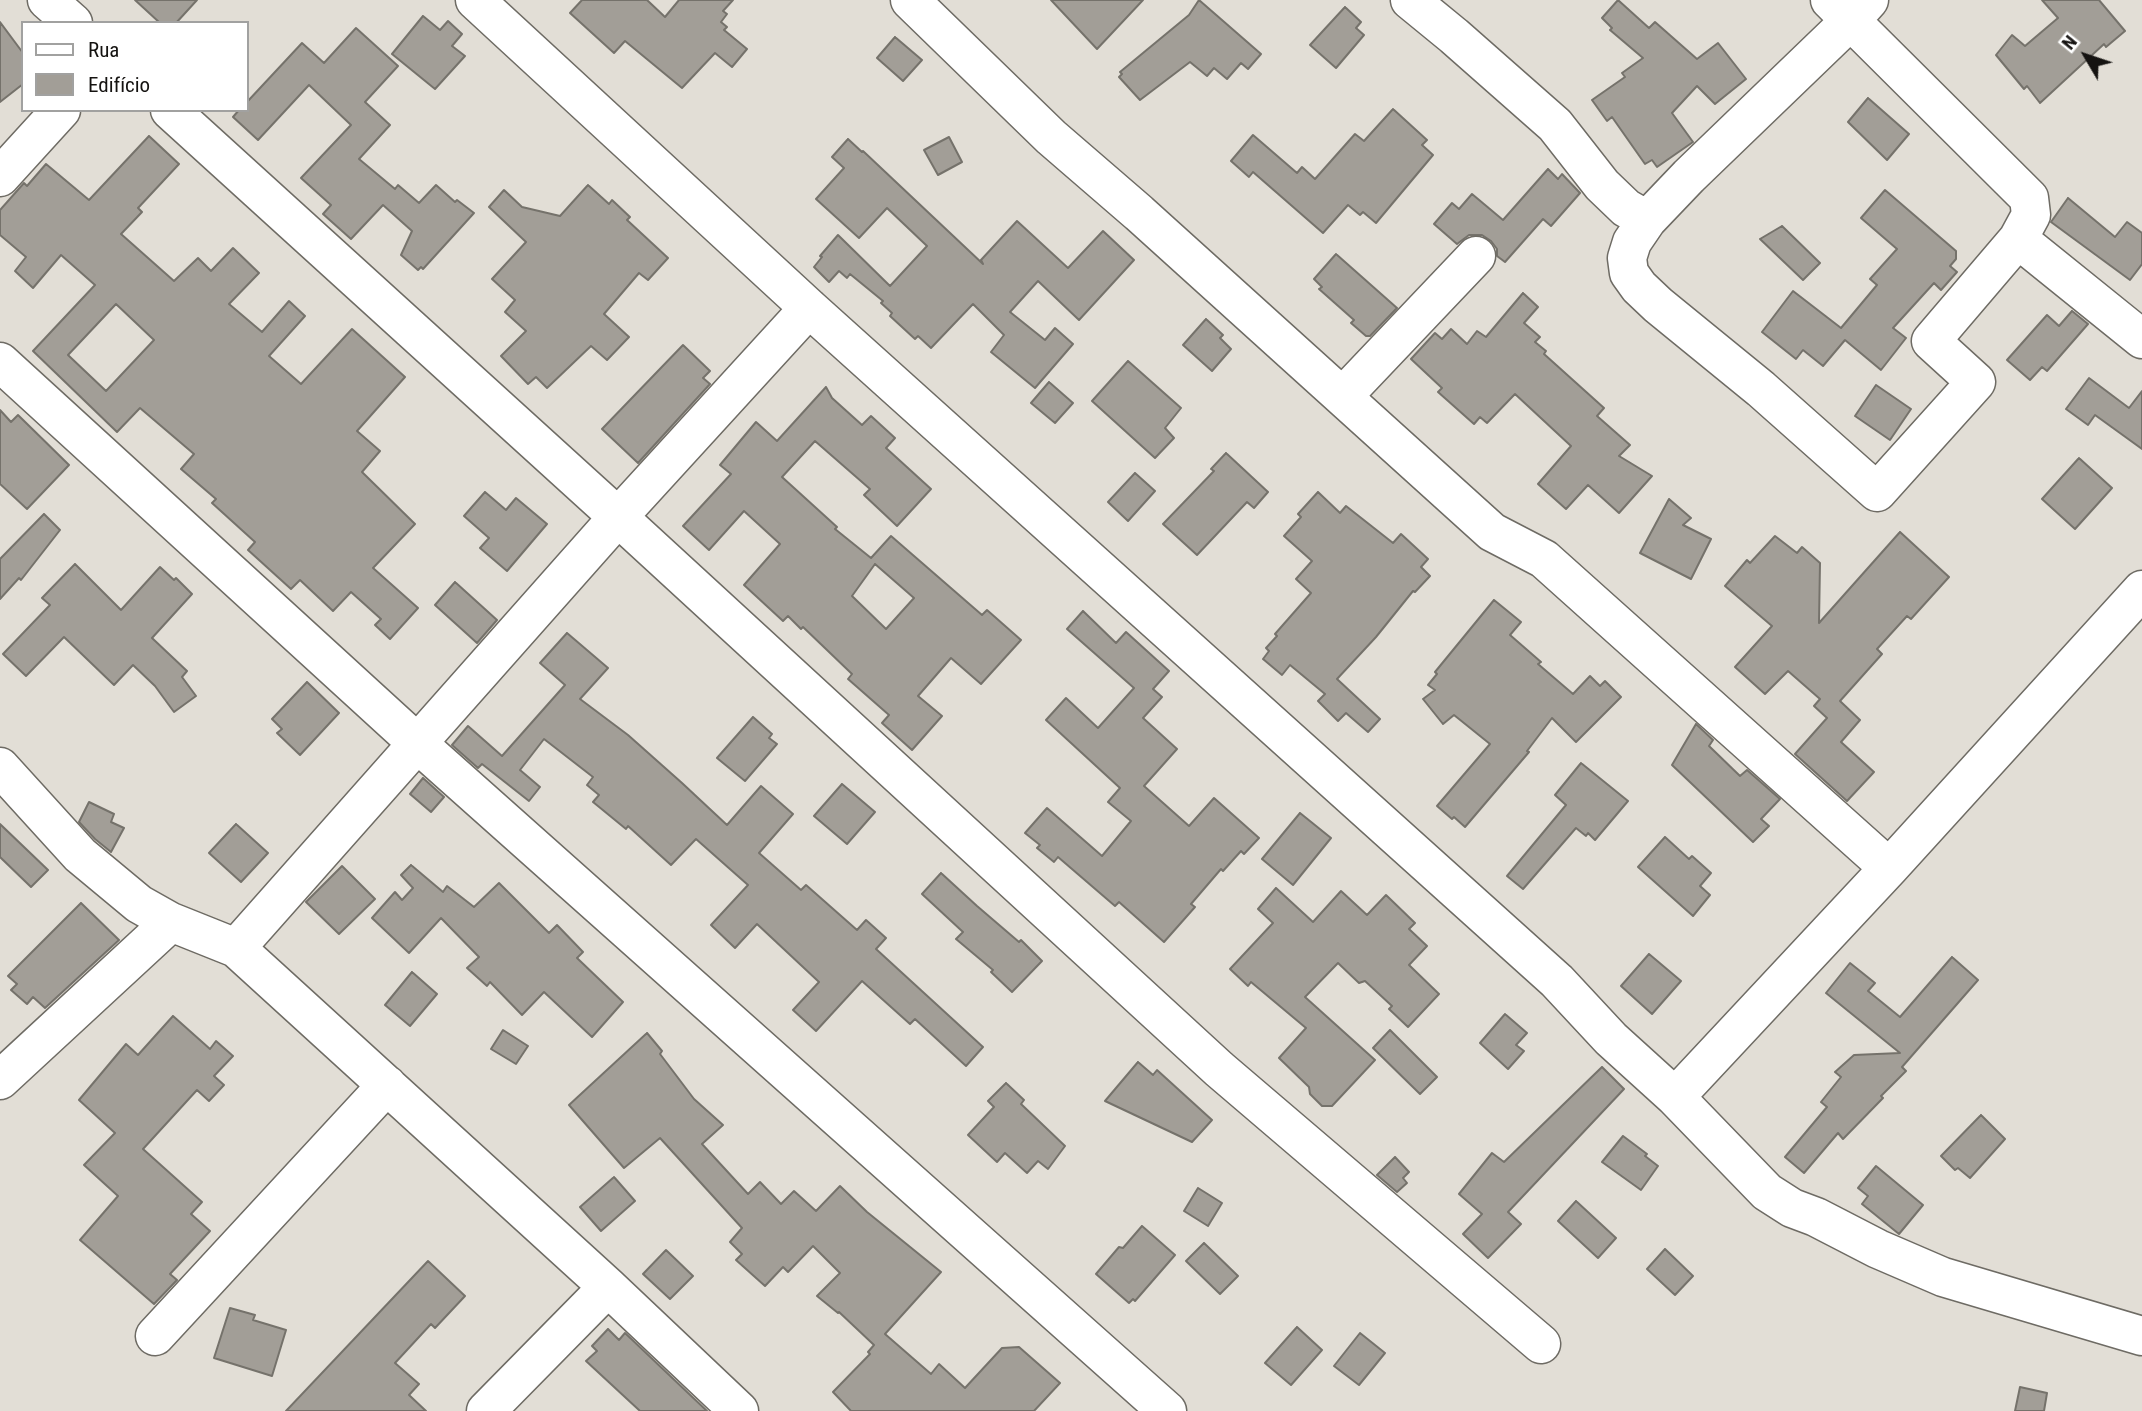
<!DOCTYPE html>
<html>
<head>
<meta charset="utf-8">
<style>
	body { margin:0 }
	#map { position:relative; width:2142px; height:1411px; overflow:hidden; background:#e2ded6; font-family:"Roboto Condensed",sans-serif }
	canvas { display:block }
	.legend { position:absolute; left:21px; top:21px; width:228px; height:91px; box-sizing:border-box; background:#fff; border:2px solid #a1a1a0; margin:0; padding:9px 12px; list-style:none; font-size:21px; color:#151311 }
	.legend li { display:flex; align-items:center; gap:14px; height:35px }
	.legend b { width:35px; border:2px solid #a1a1a0 }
	.north { position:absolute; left:2051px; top:21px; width:70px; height:70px; -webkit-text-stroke:5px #fff; paint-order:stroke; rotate:309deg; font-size:19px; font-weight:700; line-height:28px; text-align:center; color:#151311 }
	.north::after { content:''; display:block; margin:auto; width:24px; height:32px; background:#151311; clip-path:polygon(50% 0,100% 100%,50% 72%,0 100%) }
</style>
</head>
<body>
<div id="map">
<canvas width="2142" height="1411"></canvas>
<ul class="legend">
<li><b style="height:9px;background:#fff"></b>Rua</li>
<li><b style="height:19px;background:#a29e97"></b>Edifício</li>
</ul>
<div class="north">N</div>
</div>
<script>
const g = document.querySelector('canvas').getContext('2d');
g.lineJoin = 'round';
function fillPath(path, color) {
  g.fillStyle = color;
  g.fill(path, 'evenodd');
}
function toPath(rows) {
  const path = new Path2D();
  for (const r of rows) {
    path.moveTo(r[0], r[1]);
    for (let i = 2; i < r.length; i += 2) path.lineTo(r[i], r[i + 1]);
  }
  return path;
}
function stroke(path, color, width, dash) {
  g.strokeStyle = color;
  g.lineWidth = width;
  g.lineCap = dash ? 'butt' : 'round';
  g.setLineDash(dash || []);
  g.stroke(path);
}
const building = toPath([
	[135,0,197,0,176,23,160,23,135,0],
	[582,0,647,0,665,17,679,0,733,0,723,11,727,14,721,22,727,27,724,30,747,49,732,67,715,53,682,88,625,41,614,53,570,13,582,0],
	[1051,0,1143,0,1097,49,1051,0],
	[1199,0,1261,54,1248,69,1241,63,1227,79,1214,68,1207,76,1190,62,1140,100,1119,77,1122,74,1120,72,1189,15,1199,0],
	[1618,0,1649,28,1655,22,1697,59,1718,43,1746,79,1715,104,1697,86,1672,113,1693,142,1657,167,1652,160,1645,164,1612,117,1607,121,1592,100,1625,77,1622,73,1643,58,1610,30,1612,28,1602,18,1618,0],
	[2042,0,2099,0,2125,31,2106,47,2104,44,2040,103,2027,86,2024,89,1996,55,2012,35,2025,46,2058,18,2042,0],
	[1345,7,1361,22,1356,28,1364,35,1336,68,1310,45,1345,7],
	[423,16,440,30,448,21,462,34,452,46,465,56,435,89,392,54,423,16],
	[0,22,23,53,23,84,0,102,0,22],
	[356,28,398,66,365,102,390,125,359,159,395,189,398,185,419,203,436,185,455,202,457,200,474,213,423,269,421,267,418,270,401,255,412,231,383,205,351,239,323,214,331,205,301,178,351,125,309,85,258,140,233,117,239,110,247,110,247,102,302,43,324,63,356,28],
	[895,37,922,60,903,81,877,58,895,37],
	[1868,98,1909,134,1887,160,1848,122,1868,98],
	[1393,109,1427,140,1422,145,1433,155,1376,223,1363,212,1360,215,1348,205,1323,233,1253,172,1249,177,1231,161,1253,135,1297,173,1302,167,1315,179,1355,134,1364,141,1393,109],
	[149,136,179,164,138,208,142,212,121,234,174,281,198,258,211,271,233,248,259,273,229,304,262,332,289,301,305,316,269,356,301,384,352,329,405,377,357,431,380,451,362,472,415,524,373,568,418,608,390,639,375,625,381,619,351,592,333,611,300,580,291,589,248,550,255,542,212,503,216,499,181,469,194,454,140,408,117,432,33,351,95,285,61,255,33,288,15,271,26,257,0,235,0,210,24,183,27,186,46,164,89,200,149,136],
	[116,304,154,340,106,391,68,355,116,304],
	[949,137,962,162,938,175,924,150,949,137],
	[848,139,862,152,863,151,983,264,981,260,1017,221,1068,268,1103,231,1134,260,1079,320,1038,281,1010,312,1045,340,1055,328,1073,344,1035,388,991,352,1004,335,973,304,931,348,918,336,915,339,890,316,892,313,881,303,883,301,850,274,847,278,839,271,829,282,814,267,822,257,820,256,838,235,890,286,927,246,887,208,859,238,816,199,844,168,832,157,848,139],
	[1548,169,1558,179,1562,174,1580,193,1551,226,1543,219,1505,262,1497,256,1497,249,1491,241,1482,235,1469,235,1457,244,1434,224,1452,203,1459,209,1472,194,1503,220,1548,169],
	[588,185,609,204,612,200,630,217,627,220,668,258,648,280,639,273,604,314,629,337,607,360,591,346,547,388,536,377,528,384,501,356,526,331,505,312,515,300,492,279,526,242,489,207,504,190,522,207,560,216,588,185],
	[1885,190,1956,251,1956,259,1950,266,1957,272,1941,290,1934,283,1893,328,1906,338,1881,370,1845,340,1823,366,1803,350,1796,359,1762,332,1793,291,1841,328,1877,285,1870,279,1897,249,1861,218,1885,190],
	[2068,198,2115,237,2127,222,2142,233,2142,264,2130,280,2051,222,2068,198],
	[1782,226,1820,263,1803,280,1760,239,1782,226],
	[1336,254,1397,308,1370,336,1366,336,1351,323,1354,320,1319,289,1322,287,1314,279,1336,254],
	[1523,293,1538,307,1524,323,1540,337,1535,342,1546,351,1544,354,1604,408,1597,416,1630,445,1619,456,1652,476,1619,513,1588,485,1566,509,1538,484,1571,446,1515,394,1487,423,1480,417,1474,424,1438,392,1442,388,1411,359,1435,333,1442,339,1451,329,1467,344,1477,331,1486,337,1523,293],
	[2072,311,2088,324,2047,371,2042,367,2030,380,2007,360,2047,315,2059,326,2072,311],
	[1206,319,1223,335,1220,338,1231,349,1212,371,1183,345,1206,319],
	[683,345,710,371,703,378,710,384,638,463,602,429,683,345],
	[1128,361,1181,408,1165,428,1174,438,1155,458,1092,401,1128,361],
	[2089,378,2129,408,2142,391,2142,449,2095,415,2088,425,2066,409,2089,378],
	[1049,382,1073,403,1055,423,1031,403,1049,382],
	[1876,385,1911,409,1890,440,1855,416,1876,385],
	[826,387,832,398,862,425,871,416,895,438,886,448,931,489,897,526,864,495,870,489,815,441,782,477,837,527,835,529,871,558,891,536,982,615,987,610,1021,640,981,684,951,658,918,696,942,716,912,750,882,723,889,715,848,679,852,674,803,627,801,629,788,616,783,621,744,585,780,544,744,511,709,550,683,526,731,474,720,465,756,422,777,441,826,387],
	[875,564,914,598,886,629,852,596,875,564],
	[0,410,11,422,18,415,69,465,27,509,0,484,0,410],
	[1226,453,1268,492,1254,508,1247,502,1197,555,1163,524,1214,471,1211,469,1226,453],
	[2079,458,2112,488,2075,529,2042,499,2079,458],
	[1135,473,1155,491,1128,521,1108,502,1135,473],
	[485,492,506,510,516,498,547,524,507,571,480,548,489,538,464,516,485,492],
	[1318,492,1340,513,1346,506,1393,543,1401,534,1428,559,1421,567,1430,576,1415,592,1413,591,1376,637,1337,679,1380,719,1368,732,1346,713,1338,721,1318,701,1325,694,1290,665,1282,675,1263,659,1269,651,1266,648,1277,636,1275,634,1311,593,1296,579,1312,561,1284,536,1301,517,1298,514,1318,492],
	[1669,499,1691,518,1683,525,1711,539,1691,579,1640,553,1669,499],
	[44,514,60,530,21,580,19,578,0,599,0,559,44,514],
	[1900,532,1949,577,1911,619,1907,616,1877,649,1882,654,1840,701,1860,720,1841,742,1874,772,1847,801,1795,754,1827,718,1814,706,1820,699,1788,671,1765,694,1735,667,1772,626,1725,586,1747,560,1750,563,1775,536,1797,553,1802,547,1820,563,1819,623,1900,532],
	[75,564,121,610,160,567,174,580,176,578,192,594,152,638,187,671,182,677,196,696,174,712,155,686,133,665,114,685,64,637,26,676,3,654,50,605,42,598,75,564],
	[455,582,497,620,477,643,435,605,455,582],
	[1494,600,1521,622,1510,635,1541,662,1538,664,1573,694,1590,676,1600,686,1605,681,1621,697,1576,742,1552,718,1527,751,1529,752,1465,827,1454,817,1452,819,1437,806,1490,744,1454,715,1443,724,1423,699,1435,690,1428,685,1437,674,1435,672,1494,600],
	[1083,611,1116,643,1126,632,1169,671,1153,689,1162,697,1143,718,1177,749,1144,786,1189,826,1214,798,1259,838,1244,854,1241,851,1223,871,1221,869,1191,904,1195,907,1164,942,1119,902,1115,906,1058,857,1054,862,1037,848,1040,845,1025,833,1047,808,1102,856,1131,821,1108,802,1120,788,1046,720,1066,698,1098,728,1134,688,1067,629,1083,611],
	[567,633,608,668,580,699,628,735,682,783,727,825,761,786,793,814,759,853,801,890,806,885,857,930,866,920,886,938,876,949,983,1047,966,1066,915,1019,910,1024,862,981,816,1031,793,1010,819,982,757,924,735,948,711,925,748,885,696,839,671,865,628,826,626,829,593,802,599,795,587,785,593,777,544,739,520,770,540,787,529,801,482,764,478,768,452,745,468,726,502,756,565,685,540,663,567,633],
	[307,682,339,713,300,755,277,733,282,729,272,719,307,682],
	[753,717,772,734,769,738,777,744,745,781,717,758,753,717],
	[1696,724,1713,740,1709,746,1740,776,1747,770,1780,799,1761,819,1769,826,1753,842,1672,765,1696,724],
	[1581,763,1628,801,1595,840,1588,833,1586,836,1576,828,1523,889,1507,876,1566,805,1555,795,1581,763],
	[423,778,444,797,431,812,410,794,423,778],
	[842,784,875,812,847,844,814,816,842,784],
	[89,802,114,814,111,822,124,828,111,852,95,839,79,822,89,802],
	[1300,813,1331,838,1293,885,1262,859,1300,813],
	[0,824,48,870,31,887,0,857,0,824],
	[236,824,268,853,241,882,209,853,236,824],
	[1665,837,1689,859,1692,856,1711,873,1700,886,1710,895,1693,916,1638,867,1665,837],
	[411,865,443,892,447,886,474,907,499,883,549,933,557,925,583,952,577,958,623,1002,592,1037,544,992,522,1015,490,982,487,986,467,968,479,957,441,918,409,953,372,918,395,892,402,900,413,888,401,875,411,865],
	[342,866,375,899,339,934,306,902,342,866],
	[941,873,977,906,1019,942,1021,940,1042,961,1012,992,991,972,993,970,956,939,963,932,922,894,941,873],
	[1276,888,1313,922,1341,891,1367,915,1386,895,1415,923,1409,929,1427,946,1409,965,1439,994,1408,1027,1389,1009,1392,1006,1365,981,1359,983,1338,963,1305,997,1375,1060,1332,1106,1322,1106,1310,1094,1309,1087,1279,1058,1306,1028,1251,982,1248,986,1230,969,1273,923,1258,909,1276,888],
	[81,903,119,940,45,1008,33,997,27,1004,11,990,17,984,8,976,81,903],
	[1649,954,1681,981,1652,1014,1621,986,1649,954],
	[1952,957,1978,980,1902,1067,1906,1071,1881,1096,1883,1098,1843,1139,1838,1133,1804,1173,1785,1157,1827,1107,1821,1102,1841,1077,1835,1072,1854,1055,1900,1053,1826,993,1850,963,1875,983,1868,991,1900,1017,1952,957],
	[412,972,437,994,410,1026,385,1005,412,972],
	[1505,1014,1527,1033,1516,1045,1524,1051,1508,1069,1480,1043,1505,1014],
	[173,1016,210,1049,216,1041,233,1056,214,1076,224,1085,209,1101,197,1090,143,1149,202,1202,191,1214,210,1231,170,1274,177,1280,154,1304,80,1240,118,1196,84,1165,115,1133,79,1100,126,1044,138,1055,173,1016],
	[503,1030,528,1046,516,1064,491,1049,503,1030],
	[1390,1030,1437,1077,1420,1094,1373,1048,1390,1030],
	[647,1033,662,1051,660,1054,694,1099,723,1125,702,1144,748,1194,760,1182,781,1204,794,1191,816,1211,840,1186,867,1212,941,1272,885,1334,931,1374,939,1364,965,1388,1002,1348,1019,1347,1060,1383,1034,1411,851,1411,833,1392,870,1354,868,1352,874,1345,839,1312,838,1313,817,1296,840,1273,813,1246,788,1272,783,1267,765,1286,736,1260,742,1254,730,1242,742,1228,660,1138,624,1168,569,1105,647,1033],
	[1138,1062,1153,1075,1157,1070,1212,1120,1192,1142,1105,1101,1138,1062],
	[1602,1067,1624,1089,1508,1212,1521,1224,1488,1258,1463,1234,1482,1214,1459,1194,1492,1153,1504,1162,1602,1067],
	[1006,1083,1024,1100,1021,1104,1065,1146,1048,1169,1038,1161,1027,1173,1005,1153,997,1162,968,1135,994,1107,988,1101,1006,1083],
	[1981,1115,2005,1139,1970,1178,1958,1168,1955,1170,1941,1156,1981,1115],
	[1623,1136,1647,1154,1645,1156,1658,1166,1641,1190,1602,1162,1623,1136],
	[1395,1157,1409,1172,1403,1178,1407,1183,1397,1192,1377,1175,1395,1157],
	[1876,1166,1923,1205,1899,1234,1862,1204,1868,1196,1858,1188,1876,1166],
	[614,1177,635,1201,601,1231,580,1207,614,1177],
	[1198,1188,1222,1203,1208,1226,1184,1211,1198,1188],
	[1576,1201,1616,1238,1598,1258,1558,1221,1576,1201],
	[1142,1226,1175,1255,1135,1301,1133,1299,1129,1303,1096,1274,1119,1247,1123,1248,1142,1226],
	[1204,1243,1238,1276,1220,1294,1186,1261,1204,1243],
	[1665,1249,1693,1276,1675,1295,1647,1269,1665,1249],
	[666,1250,693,1276,670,1299,643,1274,666,1250],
	[428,1261,465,1296,435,1328,431,1324,395,1363,419,1384,409,1395,426,1411,286,1411,428,1261],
	[230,1308,255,1315,253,1320,286,1330,272,1376,214,1358,230,1308],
	[1297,1327,1322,1350,1291,1385,1265,1363,1297,1327],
	[608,1329,619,1340,625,1333,707,1411,640,1411,586,1361,597,1351,592,1346,608,1329],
	[1360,1333,1385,1353,1359,1385,1334,1366,1360,1333],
	[2020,1387,2047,1393,2044,1411,2015,1411,2020,1387]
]);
fillPath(building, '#a29e97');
stroke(building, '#75726b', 2);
const minor = toPath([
	[47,0,73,23],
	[475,0,809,308,1557,981,1611,1039,1675,1097,1767,1192,1792,1208,1816,1217,1878,1249,1943,1277,2142,1336],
	[910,0,1051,137,1139,213,1492,532,1544,559,1889,868],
	[1410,0,1454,36,1555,125,1602,185,1626,208,1647,220],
	[1830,0,2029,198,2031,215,2018,239,2142,339],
	[1869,0,1852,19,1689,176,1647,220,1632,242,1627,258,1629,273,1639,287,1658,305,1761,389,1877,492,1976,382,1931,341,2018,239],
	[170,110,618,517,1219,1069,1541,1344],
	[0,177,61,110],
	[0,362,417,743,1167,1411],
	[1343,396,1476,256],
	[0,767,80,855,139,904,171,922,236,948,608,1287,739,1411],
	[236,948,618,517,809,308],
	[0,1080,171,922],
	[1675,1097,1889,868,2142,590],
	[155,1336,387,1085],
	[486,1411,608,1287]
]);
stroke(minor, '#6e6b64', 41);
stroke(minor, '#fff', 38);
</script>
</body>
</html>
